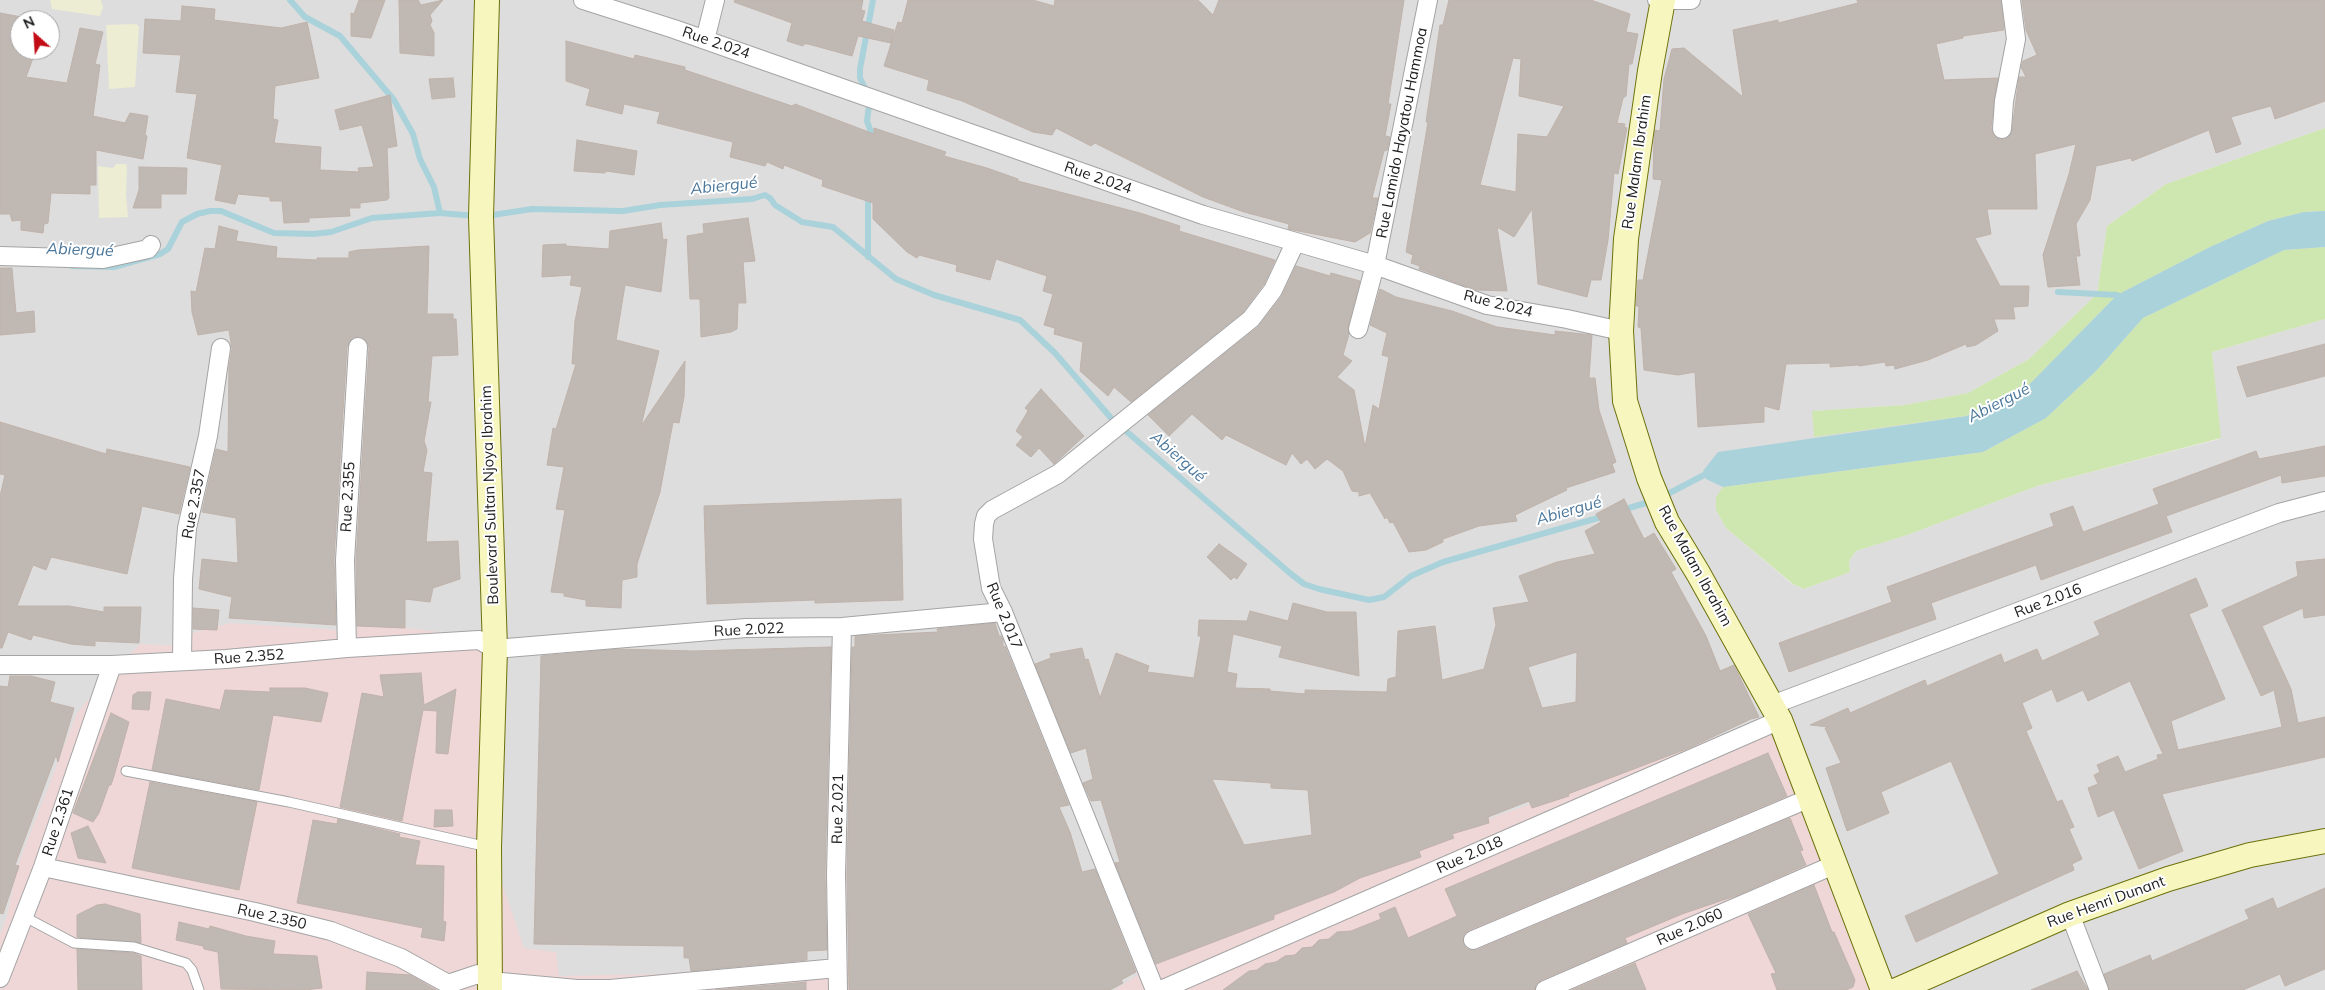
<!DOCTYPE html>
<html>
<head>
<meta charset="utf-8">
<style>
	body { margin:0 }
	#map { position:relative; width:2325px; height:990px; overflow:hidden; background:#f0ece7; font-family:Mulish,sans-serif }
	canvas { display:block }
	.north { position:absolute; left:10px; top:10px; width:50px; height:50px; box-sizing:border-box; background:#fff; border:1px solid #a6a6a6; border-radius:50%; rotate:334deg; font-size:14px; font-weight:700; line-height:20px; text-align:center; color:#202020 }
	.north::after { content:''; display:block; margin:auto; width:18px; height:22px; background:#c30d16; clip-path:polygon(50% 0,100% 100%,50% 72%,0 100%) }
</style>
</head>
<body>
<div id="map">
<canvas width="2325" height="990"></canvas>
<div class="north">N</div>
</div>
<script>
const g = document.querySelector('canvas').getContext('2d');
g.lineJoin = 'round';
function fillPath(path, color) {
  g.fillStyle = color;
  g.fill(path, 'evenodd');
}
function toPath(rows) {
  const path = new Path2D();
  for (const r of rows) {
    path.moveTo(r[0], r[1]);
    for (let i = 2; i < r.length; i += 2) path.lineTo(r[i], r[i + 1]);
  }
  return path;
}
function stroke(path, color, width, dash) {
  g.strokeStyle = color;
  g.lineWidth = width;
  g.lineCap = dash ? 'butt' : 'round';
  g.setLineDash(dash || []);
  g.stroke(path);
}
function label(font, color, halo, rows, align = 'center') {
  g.font = font + ' Mulish,sans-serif';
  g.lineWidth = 4;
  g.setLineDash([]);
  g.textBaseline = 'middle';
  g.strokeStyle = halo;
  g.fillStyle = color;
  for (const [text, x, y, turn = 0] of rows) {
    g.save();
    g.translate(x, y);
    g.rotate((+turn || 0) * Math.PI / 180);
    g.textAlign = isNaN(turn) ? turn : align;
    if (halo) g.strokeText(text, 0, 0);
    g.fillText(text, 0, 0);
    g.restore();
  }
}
fillPath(toPath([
	[0,0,2325,0,2325,128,2166,184,2107,226,2097,294,2029,359,1968,393,1905,405,1813,411,1814,436,1966,416,2024,389,2117,295,2210,247,2268,221,2304,212,2325,211,2325,247,2284,250,2143,318,2096,371,2046,418,1983,452,1724,487,1716,497,1716,510,1726,528,1792,584,1804,589,1850,572,1849,561,1856,551,1910,534,2037,486,2220,439,2212,352,2325,319,2325,990,0,990],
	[20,20,50,20,50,50,20,50]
]), '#dedddd');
fillPath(toPath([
	[230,623,338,630,359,627,405,628,487,637,490,848,524,948,556,952,559,976,655,974,847,960,852,990,0,990,0,934,7,916,18,865,77,713,114,670,140,644,179,646,189,634],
	[1767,719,1873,990,1115,990,1152,965,1422,843]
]), '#efd7d7');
fillPath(toPath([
	[50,0,101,0,103,7,100,16,52,9],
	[136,24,139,27,135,87,109,89,106,25],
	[116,164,126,164,127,167,126,194,128,217,99,218,98,166,113,168]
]), '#ecedd3');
fillPath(toPath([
	[2325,128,2325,211,2304,212,2268,221,2210,247,2117,295,2025,389,1966,416,1814,437,1812,411,1905,405,1968,393,2029,359,2097,294,2107,226,2166,184],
	[2325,247,2325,319,2212,352,2221,438,2037,486,1910,534,1856,551,1849,561,1850,572,1804,589,1793,584,1726,528,1716,510,1716,497,1723,487,1983,452,2046,418,2096,371,2143,318,2284,250]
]), '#cee6b0');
fillPath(toPath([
	[2325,211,2325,247,2284,250,2143,318,2096,371,2046,418,1983,452,1723,487,1706,479,1703,471,1718,452,1967,416,2025,389,2117,295,2210,247,2268,221,2304,212]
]), '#aad2da');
stroke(toPath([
	[290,0,305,17,340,36,394,100,413,134,420,159,434,187,440,213],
	[871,140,871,132,867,121,870,98,860,78,860,69,873,0],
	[868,195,868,257],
	[486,216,532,209,623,211,660,205,752,199,765,195,770,198,775,205,802,222,833,227,896,279,934,295,1020,320,1055,353,1111,418,1291,574,1304,584,1319,589,1369,600,1384,597,1411,576,1443,562,1605,516],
	[72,266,114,267,160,254,168,249,182,222,197,214,210,211,221,211,274,233,313,234,331,232,372,218,440,213,476,216],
	[2058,292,2117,295,2123,299],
	[1662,497,1704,475,1712,474],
	[1622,510,1653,501]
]), '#aad2da', 6);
const building = toPath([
	[359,0,385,0,371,38,351,36,351,13,354,14,359,0],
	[399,0,418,0,421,5,443,0,430,15,432,21,430,25,434,33,434,56,400,53,399,0],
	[735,0,863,0,861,10,865,11,862,21,894,30,891,43,858,36,852,56,808,44,804,44,803,46,787,41,792,23,734,2,735,0],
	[908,0,1033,0,1054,6,1055,0,1198,0,1213,15,1219,0,1404,0,1388,104,1391,104,1385,136,1390,137,1387,150,1384,151,1372,198,1378,198,1370,233,1355,242,1288,229,1289,224,1244,212,1203,197,1095,143,1091,146,1056,128,1052,135,1033,132,962,101,927,90,929,80,884,66,898,22,902,23,908,0],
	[1449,0,1591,0,1630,14,1626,32,1638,34,1632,64,1629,64,1626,96,1623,98,1617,123,1625,124,1624,127,1627,128,1618,174,1614,173,1608,240,1601,280,1591,280,1587,297,1538,284,1532,209,1514,237,1497,227,1507,291,1476,290,1422,270,1419,269,1420,266,1411,263,1413,255,1406,252,1428,122,1426,122,1440,25,1443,25,1449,0],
	[1513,58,1521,59,1519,96,1564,106,1547,137,1518,134,1516,192,1480,185,1513,58],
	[1857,0,2001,0,2004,30,1963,36,1963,38,1936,44,1944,80,1998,78,1991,128,1993,134,2001,140,2007,138,2012,130,2019,77,2026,77,2021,67,2023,61,2037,55,2026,30,2022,0,2325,0,2325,101,2275,119,2271,106,2231,117,2241,144,2216,153,2209,130,2132,161,2131,158,2096,166,2090,200,2076,224,2080,256,2076,256,2080,285,2048,287,2043,255,2069,174,2076,144,2035,154,2037,209,1987,209,1991,234,1975,238,2000,286,2029,286,2028,306,2013,307,2015,319,1994,319,1998,331,1976,345,1967,347,1966,344,1928,360,1895,369,1894,365,1886,366,1885,362,1859,366,1858,365,1830,367,1830,363,1786,364,1779,410,1764,406,1764,422,1698,427,1695,372,1678,375,1644,370,1641,328,1638,327,1639,306,1636,306,1638,280,1643,280,1662,180,1653,179,1654,140,1655,130,1660,131,1664,79,1672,49,1684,48,1743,97,1733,30,1778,20,1778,23,1858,3,1857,0],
	[182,6,215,9,214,20,281,28,307,22,319,78,275,86,273,119,278,120,274,143,321,147,320,170,359,172,358,168,374,167,362,125,340,130,335,110,390,95,397,146,387,148,389,198,387,200,360,203,360,208,349,208,350,216,309,218,309,222,284,223,282,201,270,201,270,197,238,194,235,204,215,200,222,165,187,158,197,94,176,92,181,55,143,53,145,19,181,21,182,6],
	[0,13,38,20,20,20,20,50,36,50,26,77,67,83,80,28,103,32,95,64,100,65,93,116,125,123,130,113,148,116,145,135,147,136,143,159,96,150,96,185,90,185,90,194,51,193,48,223,44,224,43,233,21,230,21,220,12,221,10,214,0,214,0,13],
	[566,41,634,59,635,55,685,67,685,70,792,106,795,104,874,134,874,128,946,152,944,156,987,168,1018,179,1018,181,1140,213,1180,226,1179,231,1275,260,1264,284,1243,312,1131,402,1114,387,1108,396,1080,371,1083,342,1054,334,1055,328,1044,325,1053,294,1043,291,1047,276,996,259,990,280,956,271,957,265,919,255,917,258,907,252,873,219,873,203,822,186,823,180,784,165,783,169,767,162,765,166,730,157,733,142,657,123,660,112,624,104,622,114,586,105,590,89,566,81,566,41],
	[453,78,455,97,432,99,429,79,453,78],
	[577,140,637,151,634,175,606,171,605,173,574,171,577,140],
	[139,167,187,168,186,194,161,194,161,208,133,208,139,190,139,167],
	[748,218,755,261,743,262,746,303,738,303,737,329,731,332,701,337,700,299,690,299,687,236,704,233,703,224,748,218],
	[661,223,663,240,667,239,661,292,625,285,616,340,659,351,641,426,685,361,684,397,679,423,673,422,660,492,637,564,637,577,622,580,621,608,586,606,586,600,564,596,564,593,551,592,565,510,556,509,564,467,547,465,553,428,556,429,576,364,572,364,575,321,582,287,570,285,572,275,542,277,543,245,566,244,566,246,609,249,610,231,661,223],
	[219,226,238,231,236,241,277,247,276,258,317,260,317,258,349,258,349,252,358,250,429,246,427,314,453,314,453,319,456,319,458,355,432,356,428,402,431,402,424,441,427,450,423,472,432,473,426,542,458,541,460,579,433,588,430,602,405,599,405,628,357,626,356,560,369,348,367,342,359,336,353,338,347,346,334,559,336,625,229,618,232,597,199,589,202,559,238,563,236,518,202,512,216,449,228,452,229,367,232,349,229,330,198,335,192,312,191,291,196,292,205,248,215,249,219,226],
	[1296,266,1330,276,1331,273,1360,281,1348,326,1349,334,1343,355,1352,361,1337,377,1354,390,1365,447,1373,405,1379,409,1389,357,1382,355,1387,333,1370,325,1380,289,1396,297,1452,311,1497,327,1555,335,1555,331,1592,335,1589,378,1595,378,1599,410,1616,462,1612,464,1615,472,1566,488,1567,490,1515,515,1517,521,1479,526,1443,539,1443,542,1426,550,1409,552,1393,522,1390,523,1387,517,1385,519,1370,493,1359,496,1359,492,1352,491,1343,471,1327,459,1315,469,1307,459,1301,464,1292,453,1286,465,1226,435,1222,440,1192,414,1169,436,1148,415,1258,327,1282,296,1296,266],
	[0,268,12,268,16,313,34,311,35,332,0,335,0,268],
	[2325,344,2325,376,2247,397,2237,367,2325,344],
	[1041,389,1084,436,1054,464,1039,448,1031,457,1016,445,1023,437,1016,431,1028,411,1025,408,1041,389],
	[0,422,106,454,107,449,190,467,179,514,142,506,127,574,51,557,46,570,33,565,17,606,69,606,104,612,104,607,141,607,139,643,95,641,95,646,71,644,33,635,31,640,8,632,2,648,0,648,0,496,5,475,0,474,0,422],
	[2325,446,2325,476,2282,483,2281,475,2166,516,2172,532,2041,580,2036,565,1931,603,1936,619,1789,672,1779,643,1892,602,1887,587,2054,526,2050,514,2073,506,2083,532,2159,504,2153,489,2256,451,2259,459,2325,446],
	[901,499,903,600,815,603,815,600,707,604,704,506,901,499],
	[1624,499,1644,539,1654,533,1676,569,1671,572,1706,636,1720,671,1734,665,1759,717,1751,719,1689,748,1568,794,1569,796,1532,808,1529,801,1488,817,1489,823,1452,834,1454,838,1419,851,1421,857,1360,878,1334,892,1274,915,1274,919,1156,964,1115,863,1120,862,1101,800,1091,801,1083,783,1093,779,1086,748,1071,753,1035,664,1051,658,1050,654,1082,648,1085,660,1088,659,1100,698,1116,653,1149,666,1147,672,1194,678,1201,636,1198,636,1199,620,1247,621,1250,611,1288,621,1293,603,1327,612,1356,612,1359,676,1279,657,1282,646,1233,634,1227,672,1237,674,1235,688,1270,689,1270,691,1305,694,1305,690,1387,692,1388,679,1396,677,1398,631,1435,626,1442,680,1484,669,1496,625,1493,608,1529,602,1519,576,1557,562,1595,554,1585,531,1601,522,1596,514,1624,499],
	[1577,652,1576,702,1542,708,1528,667,1577,652],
	[1212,779,1271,783,1271,788,1308,790,1312,835,1244,845,1212,779],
	[1219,544,1247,564,1237,579,1234,577,1231,580,1207,557,1219,544],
	[2325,559,2325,615,2304,618,2303,608,2262,626,2291,689,2298,723,2325,717,2325,757,2162,794,2183,851,2139,869,2114,810,2098,817,2088,788,2098,784,2094,775,2100,772,2097,765,2118,756,2125,772,2158,759,2157,755,2163,754,2130,681,2088,701,2083,690,2057,702,2052,689,2022,703,2032,728,2026,731,2057,802,2062,800,2074,827,2069,829,2082,859,2072,864,2074,870,1916,942,1905,916,1999,874,1951,761,1881,792,1889,813,1847,831,1826,768,1841,763,1825,728,1829,727,1810,725,1848,708,1850,713,1925,680,1927,686,2001,654,2004,663,2037,649,2042,661,2100,635,2094,622,2196,578,2208,606,2189,614,2225,699,2171,721,2178,750,2282,727,2274,690,2261,696,2222,610,2298,576,2296,562,2325,559],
	[193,608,219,610,217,630,193,629,193,608],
	[995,623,999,636,1001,636,1003,640,1003,647,1005,646,1069,805,1059,807,1070,832,1082,872,1095,869,1136,972,1121,980,1123,983,1110,990,849,990,847,874,852,647,855,647,855,636,938,632,937,629,995,623],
	[831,647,825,874,827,950,807,951,807,960,691,971,689,958,684,958,684,946,534,944,541,656,618,649,694,651,831,647],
	[421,673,424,705,456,689,448,754,436,753,437,711,423,710,402,821,340,807,362,693,384,697,380,675,421,673],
	[10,676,31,676,55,682,50,702,74,708,58,762,56,755,15,865,19,866,3,914,0,913,0,686,8,687,10,676],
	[270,688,305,688,328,693,321,722,273,715,259,790,152,770,166,699,220,710,225,690,270,692,270,688],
	[138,692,151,692,149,710,132,709,133,695,138,692],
	[111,713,129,722,114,776,111,785,109,785,99,813,93,822,73,813,111,713],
	[1768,753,1787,796,1469,930,1464,934,1463,944,1467,949,1477,950,1790,818,1803,850,1800,851,1806,865,1738,895,1682,914,1625,938,1627,943,1541,980,1536,984,1535,990,1223,990,1249,971,1257,970,1265,964,1276,962,1285,956,1295,955,1302,948,1312,947,1319,940,1329,939,1337,932,1351,931,1381,919,1379,914,1395,907,1408,938,1437,925,1457,916,1445,889,1768,753],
	[150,782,257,802,239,890,132,868,150,782],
	[435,810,452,810,453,826,434,827,435,810],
	[338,819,400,834,399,837,420,841,415,865,444,866,443,921,446,922,444,941,421,937,423,928,297,903,313,820,337,824,338,819],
	[88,826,94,838,106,863,78,858,71,833,88,826],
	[1814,885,1832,932,1834,932,1855,980,1853,987,1846,990,1777,990,1771,974,1776,973,1748,914,1814,885],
	[2325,888,2325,969,2285,986,2280,974,2243,990,2109,990,2104,974,2150,955,2152,961,2249,919,2245,910,2273,898,2277,909,2325,888],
	[105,904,140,914,141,943,77,937,77,915,97,905,105,904],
	[179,922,209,929,210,926,246,936,275,941,273,954,317,956,322,988,304,990,221,989,218,952,204,949,203,946,176,940,179,922],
	[77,949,133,953,141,956,142,990,78,990,77,949],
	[1635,963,1646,990,1572,990,1635,963],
	[2077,971,2088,990,2031,990,2077,971],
	[367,972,410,975,436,990,366,990,367,972],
	[806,982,806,990,715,990,806,982]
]);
fillPath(building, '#c0b8b3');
stroke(building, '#c0b3aa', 1);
const lane = toPath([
	[126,771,289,802,488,847],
	[23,916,74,943,134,947,186,963,192,970,199,990]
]);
const street = toPath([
	[583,0,674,29,1203,215,1375,265,1487,305,1567,319,1621,331],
	[1657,0,1691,0],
	[705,40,715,0],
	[2002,129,2004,101,2016,39,2011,0],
	[0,256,103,259,148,249,151,245],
	[1358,329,1375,265,1428,0],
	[347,648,345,560,358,347],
	[182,661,183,579,187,528,208,436,221,348],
	[0,665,112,665,226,659,347,648,479,640,495,649,746,628,842,627,1003,612],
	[1772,705,2279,513,2325,501],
	[43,867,255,912,331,931,401,958,448,984,478,974,490,981,577,989,610,989,837,968],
	[2070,914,2099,990],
	[1473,940,1810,798],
	[0,978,43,867,112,665],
	[838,990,836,874,842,627],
	[1155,990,1003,612,991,588,983,539,984,524,986,516,992,510,1058,474,1251,319,1273,290,1295,243],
	[1161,990,1780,720],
	[1545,990,1836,864]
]);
const secondary = toPath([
	[487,0,481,217,495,649,489,847,490,990],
	[1663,0,1650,71,1626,239,1621,331,1625,401,1649,478,1667,522,1698,573,1780,720,1883,990],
	[1897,990,2070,914,2168,879,2250,855,2325,841]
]);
stroke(lane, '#a4a4a4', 11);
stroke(street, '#a4a4a4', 20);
stroke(secondary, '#6c710c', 26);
stroke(lane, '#fff', 9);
stroke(street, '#fff', 18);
stroke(secondary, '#f6f6be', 24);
label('15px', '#202020', '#fff', [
	["Rue 2.024",716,43,19],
	["Rue Lamido Hayatou Hammoa",1402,133,-79],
	["Rue Malam Ibrahim",1637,162,-82],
	["Rue 2.024",1098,178,19],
	["Rue 2.024",1498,304,14],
	["Boulevard Sultan Njoya Ibrahim",490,495,-92],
	["Rue 2.355",348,497,-87],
	["Rue 2.357",194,504,-79],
	["Rue Malam Ibrahim",1695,566,61],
	["Rue 2.016",2048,601,-21],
	["Rue 2.017",1004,616,68],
	["Rue 2.022",749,630,-3],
	["Rue 2.352",249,657,-4],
	["Rue 2.021",838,809,-89],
	["Rue 2.361",58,822,-72],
	["Rue 2.018",1470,855,-24],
	["Rue Henri Dunant",2106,902,-20],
	["Rue 2.350",272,917,13],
	["Rue 2.060",1690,927,-24]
]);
label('italic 16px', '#4b779b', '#fff', [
	["Abiergué",724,186,-6],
	["Abiergué",80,250,2],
	["Abiergué",1999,403,-27],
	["Abiergué",1178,457,41],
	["Abiergué",1569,511,-16]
]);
</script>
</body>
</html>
